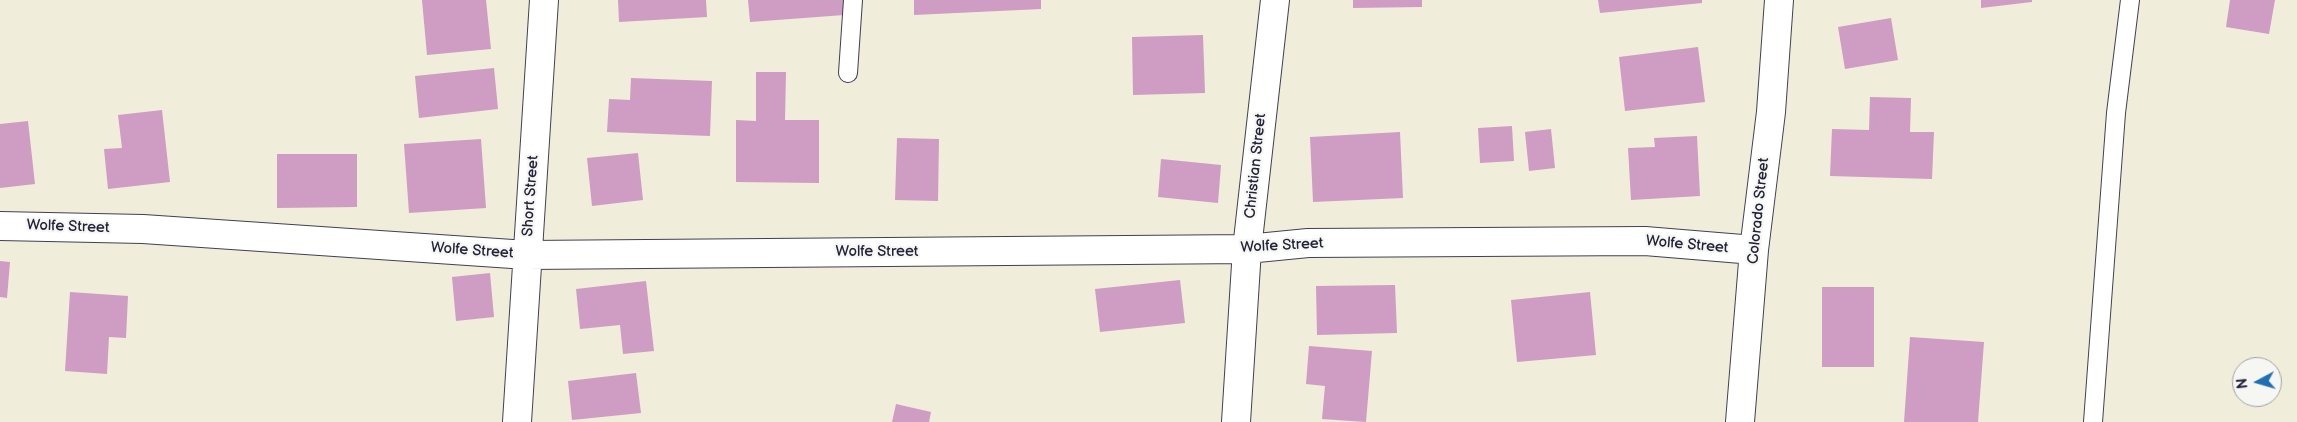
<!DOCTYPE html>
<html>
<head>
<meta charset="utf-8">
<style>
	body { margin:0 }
	#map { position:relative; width:2297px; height:422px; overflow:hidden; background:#f0eddb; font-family:"Balsamiq Sans",sans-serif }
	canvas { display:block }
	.north { position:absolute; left:2232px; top:357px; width:50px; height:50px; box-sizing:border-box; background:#f6f6f2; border:1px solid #a1a1a9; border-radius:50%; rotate:264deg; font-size:14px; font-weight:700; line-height:20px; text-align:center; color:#22223b }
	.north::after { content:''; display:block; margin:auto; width:18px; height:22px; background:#1f6fb2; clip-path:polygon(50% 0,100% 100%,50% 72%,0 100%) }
</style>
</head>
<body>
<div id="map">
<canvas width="2297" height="422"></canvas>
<div class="north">N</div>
</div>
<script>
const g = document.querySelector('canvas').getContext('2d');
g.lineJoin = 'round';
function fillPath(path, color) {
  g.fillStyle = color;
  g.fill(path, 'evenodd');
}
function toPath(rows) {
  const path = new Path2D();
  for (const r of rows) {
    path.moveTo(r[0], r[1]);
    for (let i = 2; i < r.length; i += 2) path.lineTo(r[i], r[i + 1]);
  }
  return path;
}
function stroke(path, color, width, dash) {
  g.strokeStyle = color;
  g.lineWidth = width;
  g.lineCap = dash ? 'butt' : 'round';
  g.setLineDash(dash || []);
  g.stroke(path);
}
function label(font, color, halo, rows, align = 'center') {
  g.font = font + ' "Balsamiq Sans",sans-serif';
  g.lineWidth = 4.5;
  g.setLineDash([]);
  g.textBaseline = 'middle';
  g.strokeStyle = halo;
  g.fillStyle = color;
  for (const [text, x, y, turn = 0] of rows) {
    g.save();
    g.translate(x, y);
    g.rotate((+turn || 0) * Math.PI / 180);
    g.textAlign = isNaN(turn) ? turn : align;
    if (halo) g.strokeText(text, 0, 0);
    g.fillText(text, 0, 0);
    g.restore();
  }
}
fillPath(toPath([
	[422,0,486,0,491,49,427,55],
	[618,0,706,0,707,17,619,22],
	[748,0,843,0,844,15,750,22],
	[914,0,1041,0,1041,9,914,15],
	[1353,0,1422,0,1422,7,1353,8],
	[1598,0,1702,0,1702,3,1600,13],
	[1981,0,2032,0,2032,2,1981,8],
	[2230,0,2275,0,2269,34,2226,27],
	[1891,18,1898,60,1845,69,1838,27],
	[1203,35,1205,93,1133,95,1132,37],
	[1698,47,1705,102,1625,111,1619,57],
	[494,68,498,109,419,118,415,76],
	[756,72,786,72,785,120,819,120,819,183,736,182,736,120,756,121],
	[631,78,712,81,710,136,607,132,609,99,630,100],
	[1870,97,1911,98,1910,132,1934,132,1932,179,1830,176,1832,129,1869,130],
	[162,110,170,182,108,189,104,149,122,148,118,115],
	[28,121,35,184,0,188,0,124],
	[1512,126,1514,161,1480,163,1478,128],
	[1551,129,1555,168,1529,171,1525,132],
	[1400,132,1403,198,1313,202,1310,137],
	[1697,136,1700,196,1631,200,1628,148,1655,147,1654,138],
	[897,138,939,139,938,201,895,200],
	[481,139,486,208,409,213,404,144],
	[638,153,643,200,592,206,587,158],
	[277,154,357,154,357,207,277,208],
	[1161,159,1221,165,1218,203,1158,197],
	[0,261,10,262,7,298,0,297],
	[490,273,494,317,456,321,452,277],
	[1180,280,1185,323,1100,332,1095,289],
	[646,281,654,351,623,354,620,325,580,329,576,289],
	[1395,285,1397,333,1317,335,1316,286],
	[1822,287,1874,287,1874,367,1822,367],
	[70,292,128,296,126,338,109,337,107,374,65,371],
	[1590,292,1596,355,1517,362,1511,300],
	[1910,337,1984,342,1978,422,1904,422],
	[1309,346,1372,351,1366,422,1322,419,1325,386,1306,384],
	[636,373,641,413,572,420,568,381],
	[896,404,931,412,929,422,892,422]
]), '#cf9cc3');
const service = toPath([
	[848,73,853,0],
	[2093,422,2116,113,2130,0]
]);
const minor = toPath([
	[0,226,143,229,527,255,1247,249,1308,243,1645,241,1754,250],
	[517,422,544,0],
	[1236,422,1247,249,1275,0],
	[1740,422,1754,250,1771,112,1779,0]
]);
stroke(service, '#414053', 20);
stroke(minor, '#414053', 30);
stroke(service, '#fff', 18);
stroke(minor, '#fff', 28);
label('15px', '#22223b', '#f6f6f2', [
	["Christian Street",1256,166,-84],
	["Short Street",531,196,-86],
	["Colorado Street",1759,211,-84],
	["Wolfe Street",68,227,2],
	["Wolfe Street",1687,245,5],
	["Wolfe Street",1282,246,-3],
	["Wolfe Street",472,251,4],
	["Wolfe Street",877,252]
]);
</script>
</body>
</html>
